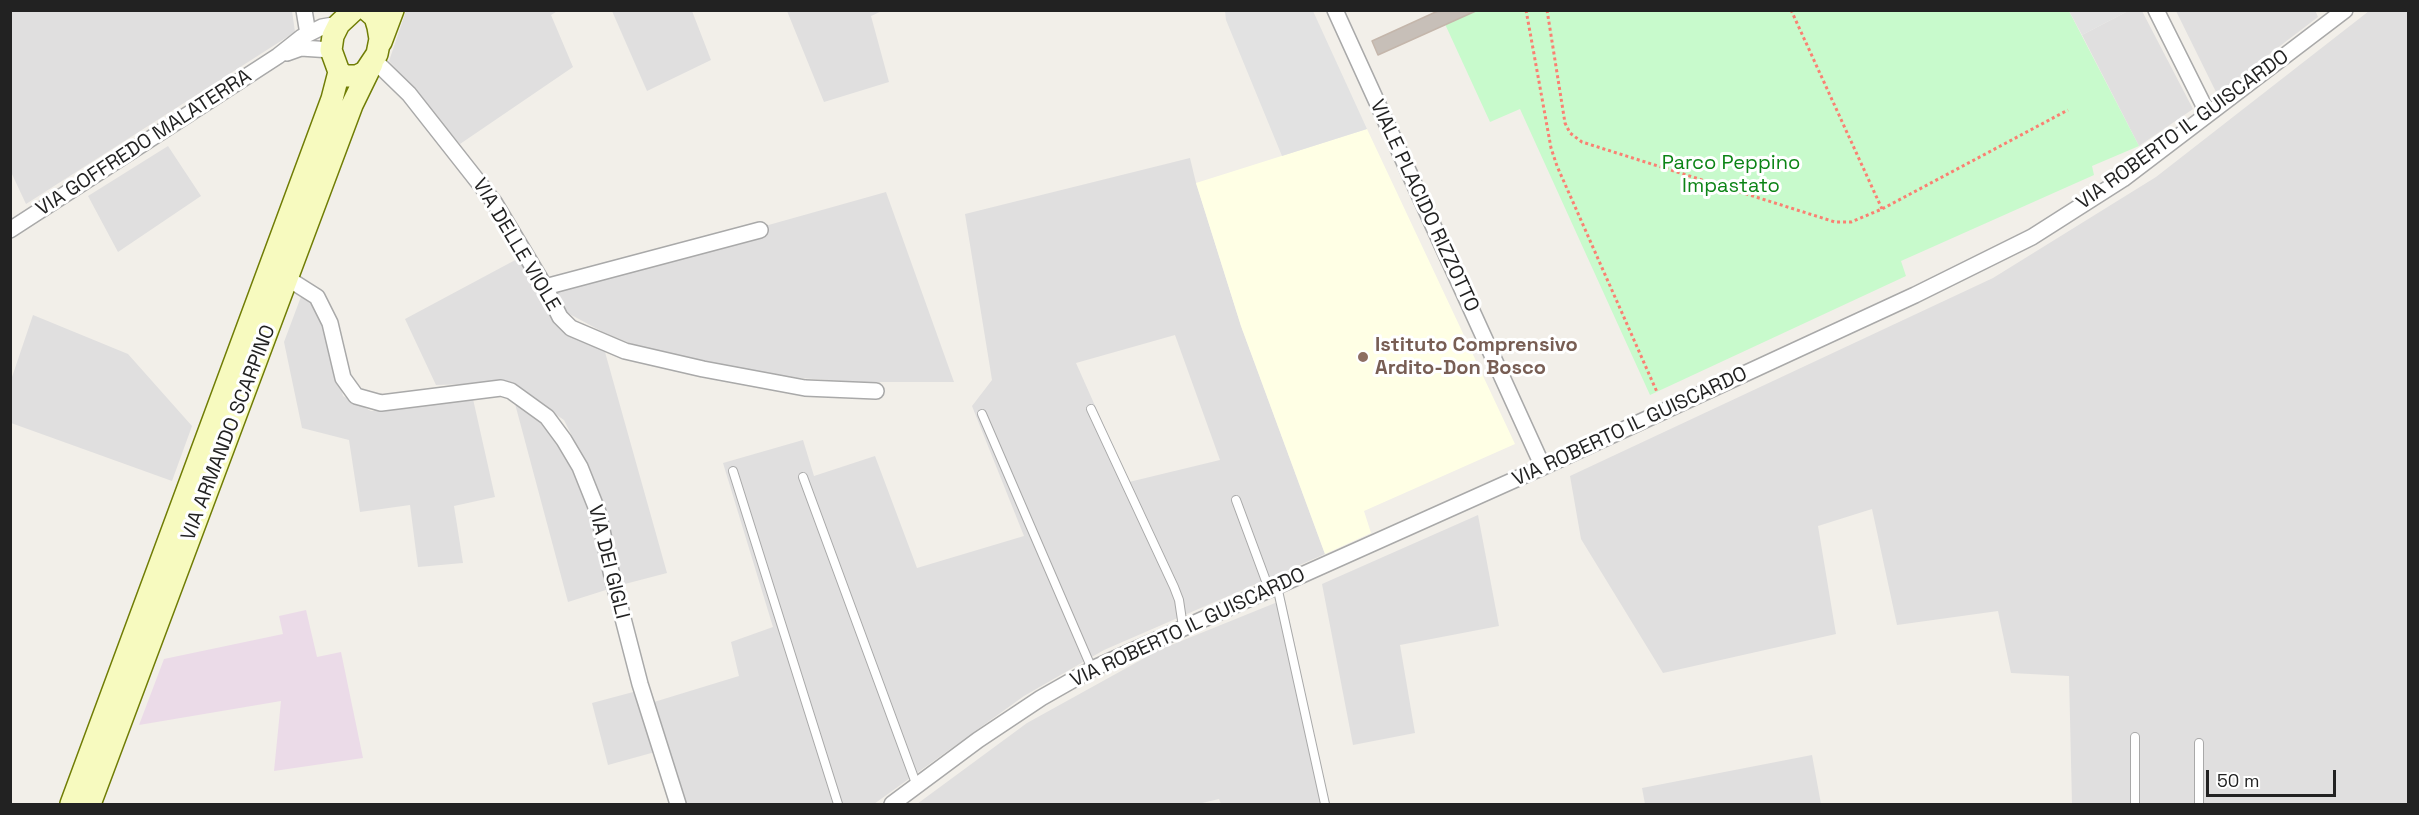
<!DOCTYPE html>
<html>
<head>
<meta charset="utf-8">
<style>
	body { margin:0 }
	#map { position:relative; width:2419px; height:815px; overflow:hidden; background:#f2efe9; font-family:"Space Grotesk",sans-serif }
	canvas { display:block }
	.frame { position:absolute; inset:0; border:12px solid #222; pointer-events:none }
	.scale { position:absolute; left:2206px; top:770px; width:130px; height:27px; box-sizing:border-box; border:3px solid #222; border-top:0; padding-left:8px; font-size:18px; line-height:21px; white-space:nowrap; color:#222; -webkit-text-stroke:4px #fff; paint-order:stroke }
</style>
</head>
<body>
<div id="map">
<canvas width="2419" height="815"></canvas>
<div class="frame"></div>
<div class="scale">50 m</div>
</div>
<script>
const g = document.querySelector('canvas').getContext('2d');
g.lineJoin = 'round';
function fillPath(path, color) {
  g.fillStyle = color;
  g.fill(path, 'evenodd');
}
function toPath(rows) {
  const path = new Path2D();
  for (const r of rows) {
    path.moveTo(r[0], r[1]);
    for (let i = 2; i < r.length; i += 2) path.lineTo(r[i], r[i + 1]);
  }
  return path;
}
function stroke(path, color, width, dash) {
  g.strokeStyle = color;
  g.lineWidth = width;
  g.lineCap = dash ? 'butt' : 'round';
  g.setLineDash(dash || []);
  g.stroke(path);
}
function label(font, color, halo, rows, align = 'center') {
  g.font = font + ' "Space Grotesk",sans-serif';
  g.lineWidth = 6;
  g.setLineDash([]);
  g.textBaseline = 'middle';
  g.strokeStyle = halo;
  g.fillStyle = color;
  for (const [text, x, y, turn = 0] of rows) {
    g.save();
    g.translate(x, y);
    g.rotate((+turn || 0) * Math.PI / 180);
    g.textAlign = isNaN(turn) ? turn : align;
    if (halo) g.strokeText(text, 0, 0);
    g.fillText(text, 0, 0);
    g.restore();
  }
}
fillPath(toPath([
	[11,10,292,11,295,32,26,204,11,172],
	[559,10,551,15,573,67,460,144,389,61,406,11],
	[2315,10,2318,17,2217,94,2176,11],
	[612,11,692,11,711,60,647,91],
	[787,11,882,11,871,16,889,82,824,102],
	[2128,11,2142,11,2193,109,2139,146,2082,35],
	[2369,11,2408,11,2408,804,2072,804,2069,676,2011,673,1998,611,1897,625,1872,509,1818,526,1836,634,1663,673,1581,539,1570,476,1993,278,2156,177],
	[168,146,201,196,118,252,88,196],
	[1190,158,1196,183,1241,326,1325,554,1104,650,1024,696,874,804,686,804,654,702,739,676,731,642,773,627,723,463,803,440,814,476,875,456,917,568,1024,536,972,406,992,380,965,214],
	[1175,335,1220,460,1129,482,1076,363],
	[886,192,954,382,857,382,785,377,714,365,632,344,603,332,562,310,553,290,766,234,765,226],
	[519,258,562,331,605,352,667,573,621,585,604,506,586,464,564,420,509,383,436,385,405,319],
	[302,294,315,306,324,319,343,396,371,411,473,399,495,497,454,506,463,563,418,567,410,505,360,512,349,440,302,428,284,342],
	[33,315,128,354,192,426,172,481,11,423,11,380],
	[514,400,551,431,579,479,597,533,609,589,568,602],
	[1478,515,1499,626,1400,645,1415,733,1353,745,1322,584],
	[1285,599,1329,804,1221,804,1219,799,1198,804,917,804,1027,723,1159,650],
	[637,691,655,752,608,765,592,703],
	[1812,755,1821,804,1645,804,1642,788]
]), '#e0dfdf');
fillPath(toPath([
	[306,610,317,657,341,652,363,758,274,771,281,701,139,725,164,659,283,634,279,616]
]), '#ebdbe8');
fillPath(toPath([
	[1367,129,1515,444,1364,511,1371,533,1325,554,1241,326,1196,183]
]), '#ffffe5');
fillPath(toPath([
	[1439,11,2069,11,2139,146,2092,166,2094,175,1901,261,1906,276,1650,395,1520,109,1490,122]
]), '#c8facc');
fillPath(toPath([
	[1225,11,1313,11,1367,129,1282,156,1226,20],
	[2069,11,2128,11,2082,35]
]), '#e2e2e2');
const building = toPath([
	[1440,10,1478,10,1378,55,1372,41,1440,10]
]);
fillPath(building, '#c7bfb8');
stroke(building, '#c4b6ab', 1.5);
const lane = toPath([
	[1091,409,1174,587,1179,600,1183,627],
	[982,414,1092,669],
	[733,471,838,804],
	[803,477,917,786],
	[1236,500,1269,589],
	[1277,586,1325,804],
	[2135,804,2135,737],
	[2199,804,2199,743]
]);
const street = toPath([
	[304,10,308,34],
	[1335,10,1543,467],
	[2156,10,2208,114],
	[287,53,301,48,331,50],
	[374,60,409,94,494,202,545,287,560,317,571,328,625,351,703,369,805,388,876,391],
	[10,230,278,56,302,37,322,27,339,24],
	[287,278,317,297,330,323,343,378,356,396,381,403,501,388,511,391,547,417,564,440,580,467,598,512,612,576,640,684,678,804],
	[545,287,760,230],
	[892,804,978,740,1041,698,1092,669,1543,467,1915,295,2032,237,2123,179,2345,10]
]);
const secondary = toPath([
	[354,10,339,24,333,36,331,50,339,72,346,76,357,76,365,72,377,54,380,39,378,27,375,17,367,10],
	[381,42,393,10],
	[71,804,332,99,339,72],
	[90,804,352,105,372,64]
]);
stroke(lane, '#a9a9a9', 10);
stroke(street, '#a9a9a9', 18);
stroke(secondary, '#707d05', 24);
stroke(toPath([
	[1526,10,1551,148,1557,166,1657,392],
	[1547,10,1565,123,1570,133,1582,142,1835,222,1851,222,1882,209,2068,110],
	[1791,10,1882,209]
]), '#fa8072', 3, [3, 3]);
stroke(lane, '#fff', 8);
stroke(street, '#fff', 15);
stroke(secondary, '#f7fabf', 21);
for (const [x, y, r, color] of [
	[1363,357,6,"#8d6e63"]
]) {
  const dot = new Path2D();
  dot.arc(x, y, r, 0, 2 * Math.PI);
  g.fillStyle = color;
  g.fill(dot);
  stroke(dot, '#fff', 2);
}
label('20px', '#222', '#fff', [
	["VIA ROBERTO IL GUISCARDO",2183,130,-36],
	["VIA GOFFREDO MALATERRA",144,143,-33],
	["VIALE PLACIDO RIZZOTTO",1424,206,65],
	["VIA DELLE VIOLE",516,245,59],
	["VIA ROBERTO IL GUISCARDO",1630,427,-25],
	["VIA ARMANDO SCARPINO",229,433,-69],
	["VIA DEI GIGLI",608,562,76],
	["VIA ROBERTO IL GUISCARDO",1188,628,-25]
]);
label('20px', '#0c8416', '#fff', [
	["Parco Peppino",1731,164],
	["Impastato",1731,187]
]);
label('bold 20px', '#785e54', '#fff', [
	["Istituto Comprensivo",1375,346],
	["Ardito-Don Bosco",1375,369]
], 'left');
</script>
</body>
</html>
